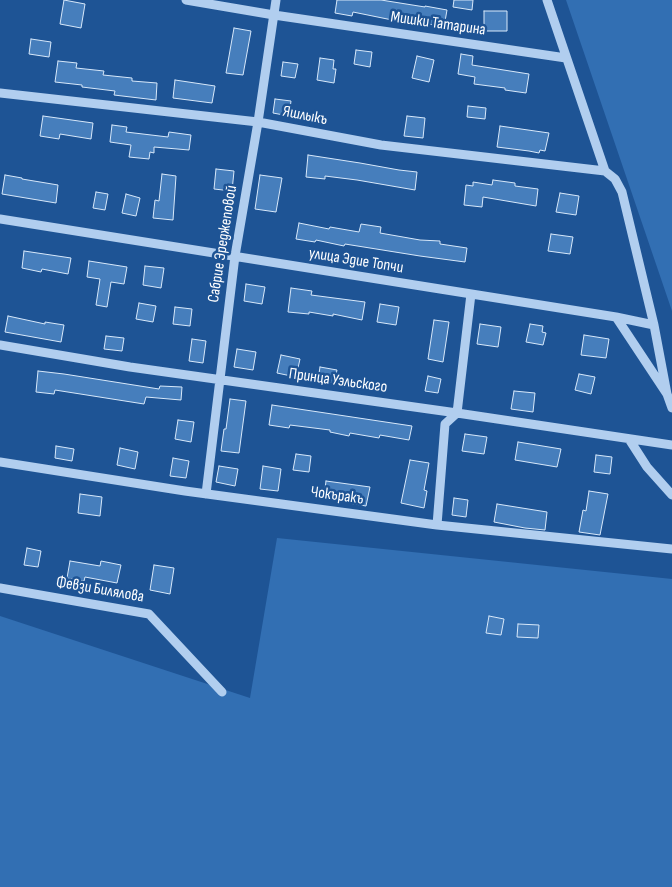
<!DOCTYPE html>
<html>
<head>
<meta charset="utf-8">
<style>
	body { margin:0 }
	canvas { display:block; background:#1e5495 }
</style>
</head>
<body>
<canvas width="672" height="887"></canvas>
<script>
const g = document.querySelector('canvas').getContext('2d');
g.lineJoin = 'round';
function fillPath(path, color) {
  g.fillStyle = color;
  g.fill(path, 'evenodd');
}
function toPath(rows) {
  const path = new Path2D();
  for (const r of rows) {
    path.moveTo(r[0], r[1]);
    for (let i = 2; i < r.length; i += 2) path.lineTo(r[i], r[i + 1]);
  }
  return path;
}
function stroke(path, color, width, dash) {
  g.strokeStyle = color;
  g.lineWidth = width;
  g.lineCap = dash ? 'butt' : 'round';
  g.setLineDash(dash || []);
  g.stroke(path);
}
function label(font, color, halo, rows, align = 'center') {
  g.font = font + ' "Sofia Sans Condensed",sans-serif';
  g.lineWidth = 5;
  g.setLineDash([]);
  g.textBaseline = 'middle';
  g.strokeStyle = halo;
  g.fillStyle = color;
  for (const [text, x, y, turn = 0] of rows) {
    g.save();
    g.translate(x, y);
    g.rotate((+turn || 0) * Math.PI / 180);
    g.textAlign = isNaN(turn) ? turn : align;
    if (halo) g.strokeText(text, 0, 0);
    g.fillText(text, 0, 0);
    g.restore();
  }
}
fillPath(toPath([
	[566,0,672,0,672,311],
	[277,538,672,579,672,887,0,887,0,616,250,698]
]), '#326fb3');
const building = toPath([
	[64,0,85,4,81,28,60,24,64,0],
	[337,0,381,0,425,7,425,6,447,10,444,27,408,20,407,23,353,12,352,16,335,13,337,0],
	[454,0,473,0,472,10,453,7,454,0],
	[484,11,507,11,507,31,484,31,484,11],
	[234,28,251,31,243,75,226,73,234,28],
	[31,39,51,42,49,57,29,54,31,39],
	[356,50,372,52,370,67,354,64,356,50],
	[461,54,473,56,472,65,529,74,526,93,505,90,505,88,474,84,475,77,458,74,461,54],
	[417,56,434,60,429,82,412,78,417,56],
	[320,58,334,60,333,69,336,69,334,83,317,80,320,58],
	[58,61,77,63,76,68,104,71,103,75,132,78,132,81,157,83,156,100,114,95,115,91,82,87,82,85,55,82,58,61],
	[283,62,298,64,295,78,281,76,283,62],
	[175,80,215,86,212,103,173,98,175,80],
	[275,99,291,101,289,116,273,113,275,99],
	[468,106,486,108,485,119,467,117,468,106],
	[43,116,93,123,91,139,60,134,59,139,40,136,43,116],
	[407,116,425,118,423,138,404,136,407,116],
	[112,125,127,127,126,132,168,137,169,132,191,135,189,150,154,147,154,153,150,152,149,159,129,157,131,145,110,142,112,125],
	[500,126,549,133,545,151,540,150,539,153,529,151,497,147,500,126],
	[308,155,360,163,399,170,417,172,415,190,357,180,325,176,325,179,306,177,308,155],
	[216,169,234,171,232,191,214,189,216,169],
	[162,174,176,176,173,220,153,218,155,200,159,201,162,174],
	[5,175,22,178,22,179,58,185,56,203,2,194,5,175],
	[260,175,282,178,276,212,255,209,260,175],
	[493,180,515,183,515,186,538,189,536,206,483,197,482,207,464,205,466,185,473,186,473,182,492,185,493,180],
	[96,192,108,194,105,210,93,208,96,192],
	[560,193,579,196,576,215,556,212,560,193],
	[126,194,140,198,136,216,122,213,126,194],
	[299,223,329,229,330,227,359,232,361,224,381,227,380,233,420,240,440,241,440,244,467,248,465,262,420,256,345,244,344,246,316,240,315,242,296,239,299,223],
	[551,234,573,237,570,254,548,251,551,234],
	[24,251,71,258,68,274,42,269,41,272,22,268,24,251],
	[89,261,127,267,124,284,111,282,107,307,96,305,100,279,87,277,89,261],
	[145,266,164,268,161,288,143,285,145,266],
	[246,284,265,287,262,304,244,301,246,284],
	[291,288,312,291,311,295,365,302,362,320,333,314,333,316,309,312,309,314,288,312,291,288],
	[139,303,156,306,153,322,136,319,139,303],
	[380,304,399,307,396,325,377,322,380,304],
	[175,307,192,309,190,326,173,324,175,307],
	[8,316,45,324,45,322,64,325,61,342,5,332,8,316],
	[434,320,449,322,443,362,428,359,434,320],
	[480,324,501,327,498,347,477,344,480,324],
	[530,324,543,326,542,332,546,333,543,345,526,342,530,324],
	[584,335,609,339,606,358,581,355,584,335],
	[106,336,124,338,122,351,104,349,106,336],
	[192,339,206,341,203,363,189,361,192,339],
	[237,349,256,352,253,370,234,367,237,349],
	[281,355,300,359,296,377,277,373,281,355],
	[320,367,337,370,334,383,318,380,320,367],
	[38,371,64,374,159,389,160,386,182,387,181,400,146,397,144,404,55,390,54,394,36,392,38,371],
	[579,374,595,377,591,394,575,390,579,374],
	[428,376,441,379,438,393,425,391,428,376],
	[514,391,535,393,533,412,511,409,514,391],
	[230,399,246,401,239,453,221,451,224,429,226,429,230,399],
	[272,405,412,426,409,440,380,435,379,438,350,433,349,436,330,432,330,430,290,425,289,428,269,425,272,405],
	[178,420,194,422,191,442,175,439,178,420],
	[465,434,487,437,484,454,462,451,465,434],
	[518,442,561,449,557,467,515,460,518,442],
	[56,446,74,449,72,461,55,458,56,446],
	[120,448,138,452,135,469,117,465,120,448],
	[296,454,311,456,309,472,293,470,296,454],
	[596,455,612,457,610,474,594,472,596,455],
	[173,458,189,461,186,478,170,476,173,458],
	[410,460,429,463,424,490,427,491,424,508,401,503,410,460],
	[219,466,238,469,235,486,216,482,219,466],
	[263,466,281,469,278,491,260,489,263,466],
	[326,481,370,487,366,506,349,503,349,501,324,497,326,481],
	[589,491,608,494,600,535,579,532,583,510,586,511,589,491],
	[80,494,102,497,100,516,78,513,80,494],
	[454,498,468,500,466,517,452,515,454,498],
	[497,504,547,512,545,530,525,528,494,522,497,504],
	[27,548,41,551,38,567,24,565,27,548],
	[70,561,100,566,101,561,121,565,117,583,85,577,84,581,67,578,70,561],
	[154,565,174,568,170,594,150,590,154,565],
	[489,616,504,619,501,635,486,633,489,616],
	[518,624,539,625,538,638,517,637,518,624]
]);
fillPath(building, '#467ebc');
stroke(building, '#d7e8fa', 1);
stroke(toPath([
	[186,0,274,15,566,58],
	[547,0,605,171,615,179,622,192,654,325,667,394,672,408],
	[0,93,258,122,381,145,605,171],
	[0,219,616,317,667,394],
	[616,317,654,325],
	[0,345,130,367,457,413,672,445],
	[629,439,647,467,672,495],
	[0,462,185,491,437,525,672,549],
	[206,494,235,256,258,122,276,0],
	[437,525,445,424,457,413,471,294],
	[0,588,149,614,222,692]
]), '#b1ceef', 9);
label('16px', '#fff', '#1e5495', [
	["Мишки Татарина",438,24,8],
	["Яшлыкъ",305,116,11],
	["Сабрие Эреджеповой",223,244,-81],
	["улица Эдие Топчи",356,261,9],
	["Принца Уэльского",338,381,8],
	["Чокъракъ",337,496,8],
	["Февзи Билялова",100,590,10]
]);
</script>
</body>
</html>
